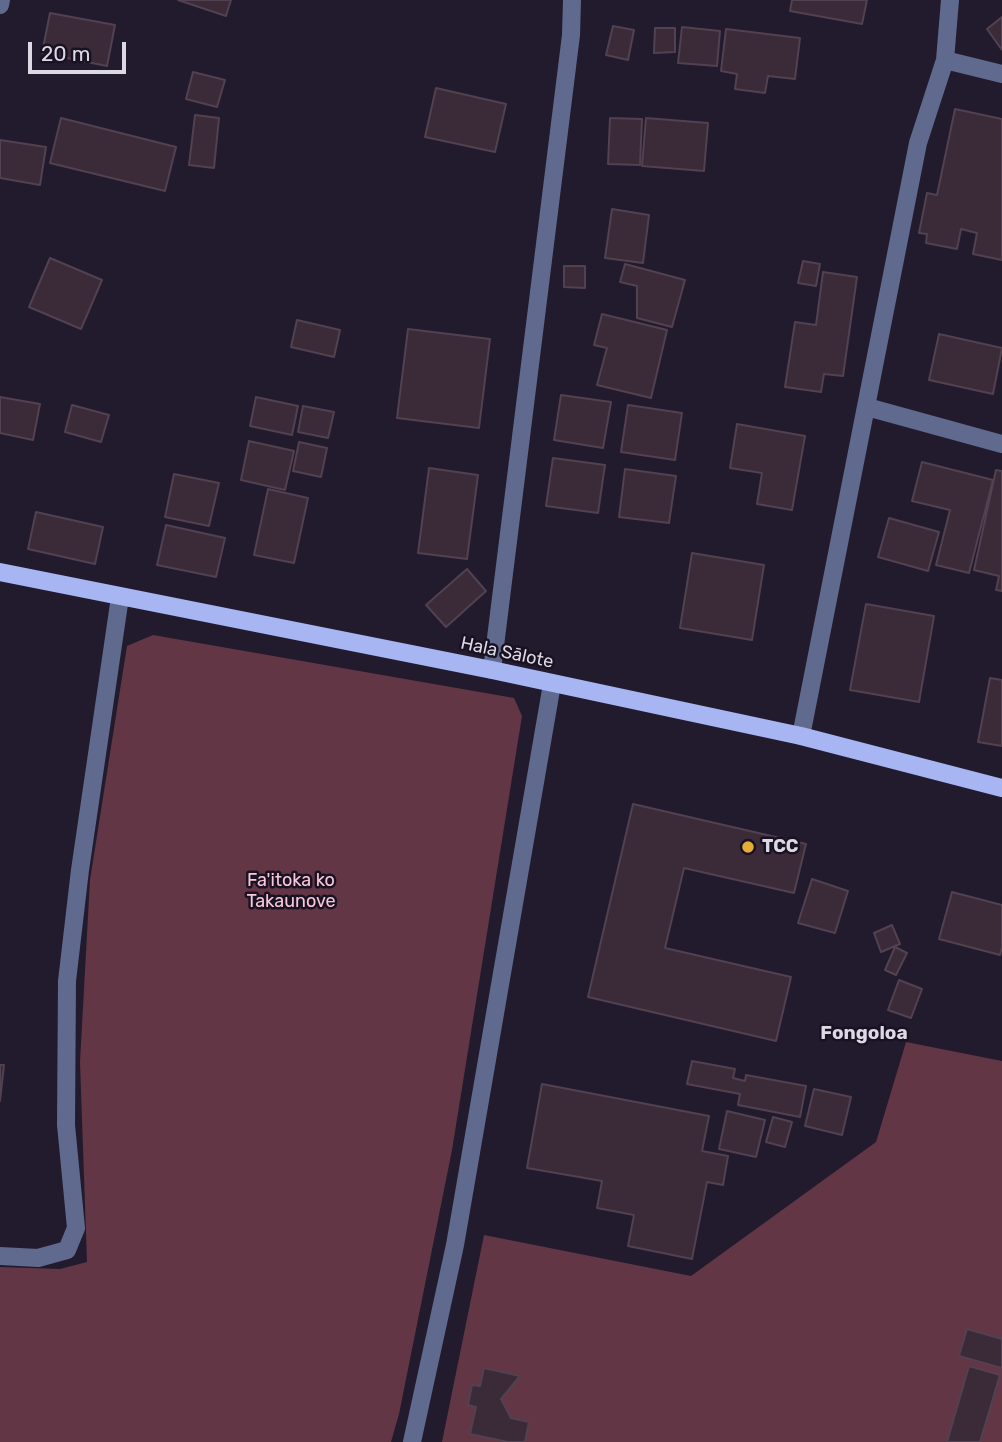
<!DOCTYPE html>
<html>
<head>
<meta charset="utf-8">
<style>
	body { margin:0 }
	#map { position:relative; width:1002px; height:1442px; overflow:hidden; background:#221b2d; font-family:Rubik,sans-serif }
	canvas { display:block }
	.scale { position:absolute; left:28px; top:42px; width:98px; height:32px; box-sizing:border-box; border:4px solid #dcd8e4; border-top:0; padding-left:9px; font-size:21px; line-height:24px; white-space:nowrap; color:#dcd8e4; -webkit-text-stroke:5px #191223; paint-order:stroke }
</style>
</head>
<body>
<div id="map">
<canvas width="1002" height="1442"></canvas>
<div class="scale">20 m</div>
</div>
<script>
const g = document.querySelector('canvas').getContext('2d');
g.lineJoin = 'round';
function fillPath(path, color) {
  g.fillStyle = color;
  g.fill(path, 'evenodd');
}
function toPath(rows) {
  const path = new Path2D();
  for (const r of rows) {
    path.moveTo(r[0], r[1]);
    for (let i = 2; i < r.length; i += 2) path.lineTo(r[i], r[i + 1]);
  }
  return path;
}
function stroke(path, color, width, dash) {
  g.strokeStyle = color;
  g.lineWidth = width;
  g.lineCap = dash ? 'butt' : 'round';
  g.setLineDash(dash || []);
  g.stroke(path);
}
function label(font, color, halo, rows, align = 'center') {
  g.font = font + ' Rubik,sans-serif';
  g.lineWidth = 5;
  g.setLineDash([]);
  g.textBaseline = 'middle';
  g.strokeStyle = halo;
  g.fillStyle = color;
  for (const [text, x, y, turn = 0] of rows) {
    g.save();
    g.translate(x, y);
    g.rotate((+turn || 0) * Math.PI / 180);
    g.textAlign = isNaN(turn) ? turn : align;
    if (halo) g.strokeText(text, 0, 0);
    g.fillText(text, 0, 0);
    g.restore();
  }
}
fillPath(toPath([
	[153,635,514,698,522,716,452,1150,399,1414,391,1442,0,1442,0,1267,60,1269,87,1262,80,1062,90,880,127,646],
	[906,1042,1002,1061,1002,1442,442,1442,484,1235,691,1276,876,1142]
]), '#633646');
const building = toPath([
	[178,0,231,0,226,16,178,0],
	[792,0,867,0,862,24,790,11,792,0],
	[50,13,115,25,107,66,42,53,50,13],
	[1002,17,1002,50,987,29,1002,17],
	[613,26,634,30,628,60,606,55,613,26],
	[682,27,720,31,717,66,678,63,682,27],
	[655,28,675,28,675,52,654,53,655,28],
	[726,29,800,38,795,79,768,76,765,93,735,89,737,74,721,71,726,29],
	[193,72,225,80,217,107,186,99,193,72],
	[436,88,506,104,495,152,425,137,436,88],
	[955,109,1002,119,1002,260,973,254,977,233,961,229,957,249,926,243,927,234,919,233,927,193,937,195,955,109],
	[195,115,219,118,214,168,189,165,195,115],
	[61,118,176,147,165,191,50,163,61,118],
	[610,118,642,119,640,165,608,164,610,118],
	[646,118,708,123,704,171,642,166,646,118],
	[0,140,46,147,40,185,0,178,0,140],
	[612,209,649,215,643,263,605,258,612,209],
	[50,258,102,280,81,329,29,307,50,258],
	[803,261,820,264,816,286,798,283,803,261],
	[625,264,685,280,672,327,637,318,637,286,620,282,625,264],
	[564,266,585,266,585,288,564,287,564,266],
	[823,272,857,277,843,376,824,374,821,392,785,387,795,322,816,325,823,272],
	[602,314,667,330,651,398,597,385,607,348,594,345,602,314],
	[297,320,340,330,334,357,291,347,297,320],
	[408,329,490,339,479,428,397,418,408,329],
	[939,334,1002,348,993,394,929,380,939,334],
	[561,395,611,402,603,448,554,440,561,395],
	[0,397,40,404,33,440,0,433,0,397],
	[256,397,298,406,292,435,250,426,256,397],
	[72,405,109,415,101,442,65,432,72,405],
	[628,405,682,413,675,460,621,452,628,405],
	[303,406,334,412,328,438,298,432,303,406],
	[737,424,805,436,792,510,757,504,762,473,730,468,737,424],
	[249,441,294,451,285,490,241,480,249,441],
	[299,442,327,448,321,477,293,471,299,442],
	[553,458,605,465,598,513,546,506,553,458],
	[922,462,993,480,969,573,936,565,950,510,912,501,922,462],
	[429,468,478,475,467,559,418,553,429,468],
	[625,469,676,476,669,523,619,517,625,469],
	[996,470,1002,471,1002,591,996,590,999,576,974,570,996,470],
	[174,474,219,483,209,526,165,517,174,474],
	[268,489,308,498,294,563,254,555,268,489],
	[36,512,103,527,95,564,28,549,36,512],
	[889,518,939,532,928,571,878,557,889,518],
	[166,525,225,538,216,577,157,565,166,525],
	[692,553,764,565,752,640,680,628,692,553],
	[467,569,486,591,446,627,426,605,467,569],
	[866,604,934,616,919,702,850,690,866,604],
	[990,678,1002,680,1002,746,978,742,990,678],
	[633,804,806,844,794,893,684,868,665,948,791,977,776,1041,588,997,633,804],
	[812,879,848,891,835,933,798,923,812,879],
	[952,892,1002,905,1002,947,1000,955,939,939,952,892],
	[892,925,900,944,881,952,874,933,892,925],
	[895,947,907,953,896,975,885,970,895,947],
	[899,980,922,989,911,1018,888,1010,899,980],
	[692,1061,735,1069,733,1078,745,1081,746,1075,806,1086,800,1117,738,1105,740,1094,687,1084,692,1061],
	[0,1065,4,1065,0,1101,0,1065],
	[542,1084,709,1116,702,1151,728,1156,723,1185,707,1182,692,1259,628,1246,634,1215,597,1208,602,1181,527,1168,542,1084],
	[814,1089,851,1097,842,1135,805,1126,814,1089],
	[727,1111,765,1120,756,1157,719,1149,727,1111],
	[773,1117,792,1122,785,1147,766,1142,773,1117],
	[967,1329,1002,1339,1002,1368,959,1356,967,1329],
	[969,1366,1000,1375,980,1442,947,1442,969,1366],
	[484,1368,520,1376,501,1399,511,1418,529,1422,525,1442,508,1442,470,1434,476,1407,468,1405,472,1385,480,1386,484,1368]
]);
fillPath(building, '#3b2b39');
stroke(building, '#524150', 2);
stroke(toPath([
	[0,5,1,0],
	[945,60,1002,74],
	[867,407,1002,444],
	[492,670,571,35,572,0],
	[801,736,918,143,945,60,950,0],
	[0,1256,38,1258,67,1250,76,1228,66,1125,67,981,80,870,120,597],
	[412,1442,455,1245,552,684]
]), '#60698e', 18);
stroke(toPath([
	[0,572,492,670,801,736,1002,788]
]), '#a7b6f3', 18);
for (const [x, y, r, color] of [
	[748,847,7,"#e5ad36"]
]) {
  const dot = new Path2D();
  dot.arc(x, y, r, 0, 2 * Math.PI);
  g.fillStyle = color;
  g.fill(dot);
  stroke(dot, '#191223', 2.5);
}
label('18px', '#dcd8e4', '#191223', [
	["Hala Sālote",507,653,12]
]);
label('bold 18px', '#dcd8e4', '#191223', [
	["TCC",762,847]
], 'left');
label('18px', '#f9c7d7', '#191223', [
	["Fa'itoka ko",291,881],
	["Takaunove",291,902]
]);
label('bold 19px', '#dcd8e4', '#191223', [
	["Fongoloa",864,1034]
]);
</script>
</body>
</html>
